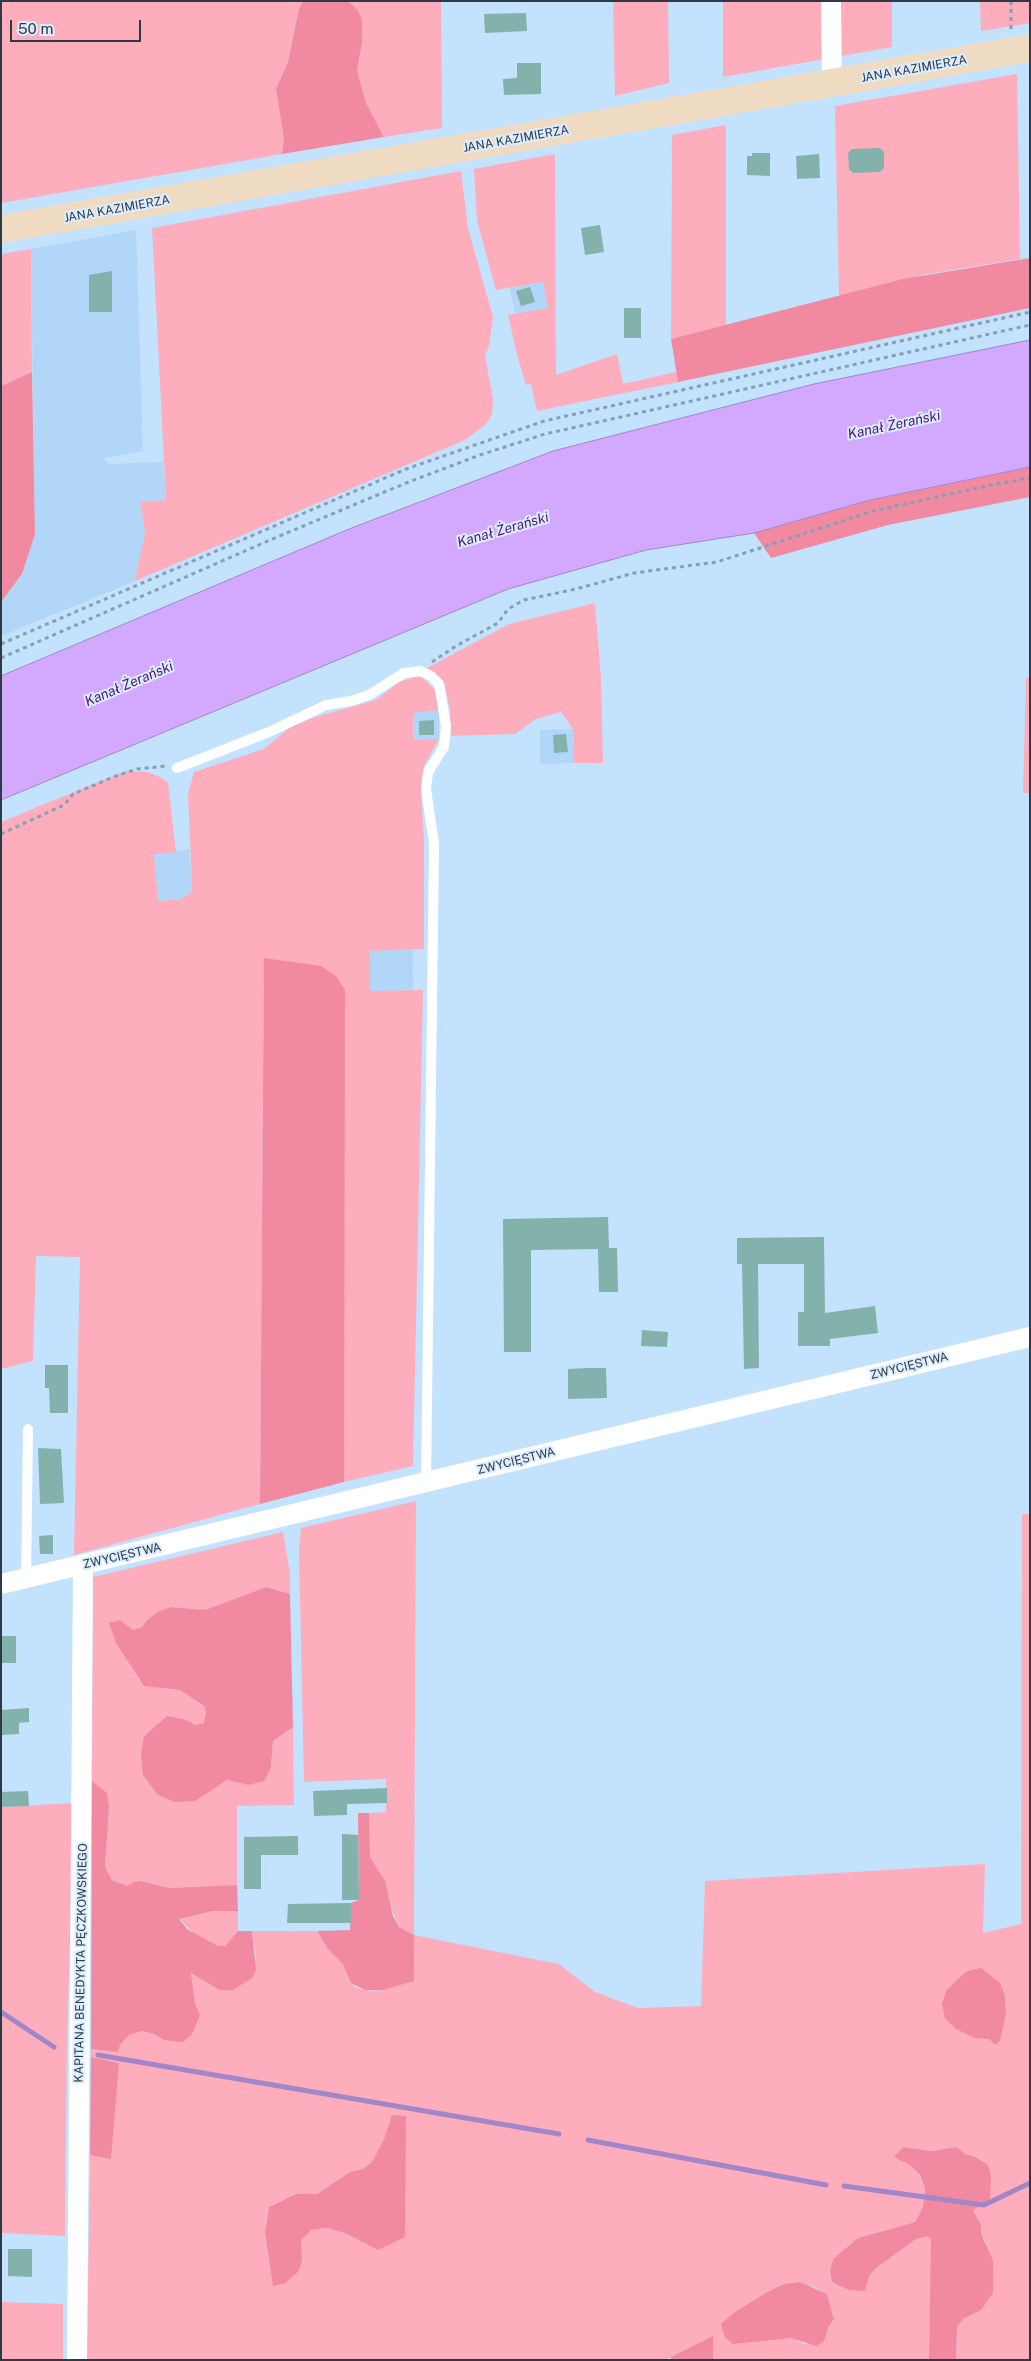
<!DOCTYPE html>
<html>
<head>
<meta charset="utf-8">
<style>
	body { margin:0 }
	#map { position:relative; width:1031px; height:2361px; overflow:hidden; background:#c3e2fe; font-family:"Public Sans",sans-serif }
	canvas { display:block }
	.frame { position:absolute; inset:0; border:2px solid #2d3945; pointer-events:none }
	.scale { position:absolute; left:10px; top:20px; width:131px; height:22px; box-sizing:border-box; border:2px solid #2d3945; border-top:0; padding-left:6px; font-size:15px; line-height:18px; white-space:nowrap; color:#2d3945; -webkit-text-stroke:4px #dbedff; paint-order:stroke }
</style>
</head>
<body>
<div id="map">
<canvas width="1031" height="2361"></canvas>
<div class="frame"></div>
<div class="scale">50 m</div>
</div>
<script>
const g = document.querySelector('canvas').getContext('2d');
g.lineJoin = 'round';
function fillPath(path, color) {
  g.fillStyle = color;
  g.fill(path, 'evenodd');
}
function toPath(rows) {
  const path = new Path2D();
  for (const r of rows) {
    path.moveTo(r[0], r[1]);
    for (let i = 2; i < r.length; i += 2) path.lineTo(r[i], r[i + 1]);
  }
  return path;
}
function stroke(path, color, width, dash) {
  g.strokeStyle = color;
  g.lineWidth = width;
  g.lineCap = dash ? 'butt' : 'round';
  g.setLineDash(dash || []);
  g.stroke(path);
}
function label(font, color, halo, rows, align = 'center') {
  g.font = font + ' "Public Sans",sans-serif';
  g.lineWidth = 4;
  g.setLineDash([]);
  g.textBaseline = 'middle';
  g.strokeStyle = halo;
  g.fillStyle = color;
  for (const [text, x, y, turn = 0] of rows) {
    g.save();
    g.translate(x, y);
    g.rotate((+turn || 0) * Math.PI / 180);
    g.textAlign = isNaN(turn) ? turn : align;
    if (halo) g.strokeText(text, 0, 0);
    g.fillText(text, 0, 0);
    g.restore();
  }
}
fillPath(toPath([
	[136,230,143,451,103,458,108,464,163,462,166,500,140,502,145,532,135,581,1,636,1,602,22,574,35,534,31,249],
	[543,282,548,308,515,314,510,288],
	[439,710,439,739,413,740,413,712],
	[573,729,574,763,540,764,540,730],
	[189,849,192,891,182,899,158,901,154,854],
	[370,950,413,950,413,991,370,991]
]), '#b1d6f7');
fillPath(toPath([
	[1,1,303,1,299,9,288,62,276,89,284,139,282,154,1,203],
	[348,1,441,1,442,128,384,137,366,103,357,70,362,43,357,9],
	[613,1,668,1,669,83,615,96],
	[723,1,824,1,825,59,723,77],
	[836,1,892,1,892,47,836,57],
	[980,1,1030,1,1030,23,981,31],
	[1017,74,1020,259,927,274,839,296,835,106],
	[726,125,726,325,671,339,672,135],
	[555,154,556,375,617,354,623,384,676,372,678,382,537,411,531,384,526,385,517,355,508,315,548,308,543,282,496,290,477,221,474,169],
	[461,171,468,228,493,317,489,346,485,355,493,399,492,415,486,424,465,440,135,581,145,532,140,502,166,500,152,228],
	[31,249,32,372,1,386,1,254],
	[595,603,601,678,603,763,574,763,573,729,561,712,536,719,515,734,451,736,450,709,444,682,427,668,509,624],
	[415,677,422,677,435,690,439,710,413,713,413,740,439,739,424,766,421,793,424,838,424,949,370,951,370,991,423,990,413,1466,344,1482,344,1464,264,959,260,1504,74,1555,80,1257,36,1256,33,1361,1,1369,1,822,125,771,148,772,162,778,168,783,176,852,154,854,158,901,182,899,192,891,188,794,194,772,264,749,289,728,315,717,376,700,399,682],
	[1026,678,1030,678,1030,793,1023,793],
	[416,1501,414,1935,559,1964,595,1992,638,2008,701,2006,705,1881,985,1864,983,1933,1021,1924,1022,1514,1030,1514,1030,2360,956,2360,957,2327,963,2319,981,2310,986,2244,981,2234,981,2225,973,2210,975,2157,965,2154,957,2147,931,2151,903,2147,895,2157,910,2165,920,2176,925,2188,923,2207,915,2222,858,2238,833,2259,830,2271,832,2283,869,2276,876,2268,916,2239,928,2235,932,2239,929,2360,713,2360,713,2336,666,2360,87,2360,90,2155,111,2158,118,2063,91,2057,91,2049,118,2052,120,2045,129,2035,141,2031,154,2034,164,2040,200,2015,195,2004,191,1973,205,1981,256,1959,252,1931,317,1931,328,1949,343,1963,351,1983,357,1988,373,1991,383,1990,414,1935,399,1927,390,1904,385,1881,370,1857,369,1813,386,1812,386,1779,304,1782,299,1550,301,1528],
	[999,1983,1005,1996,1006,2013,995,2045,989,2039],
	[392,2115,378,2250,345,2233,327,2228,310,2230,301,2240,300,2250,273,2285,265,2233,269,2207,296,2194,317,2194,350,2172,363,2169,372,2162,384,2139],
	[784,2284,812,2286,827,2294,834,2319,829,2326,824,2341,805,2344,791,2338,753,2301,769,2291],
	[283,1532,290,1573,290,1594,266,1587,205,1610,172,1607,146,1621,142,1627,133,1630,130,1664,139,1679,162,1688,180,1690,204,1706,206,1712,206,1717,204,1724,196,1725,184,1719,167,1716,144,1736,175,1802,194,1801,227,1780,248,1785,271,1767,273,1741,293,1727,294,1805,237,1806,237,1885,169,1888,141,1881,134,1882,127,1886,112,1880,105,1867,109,1807,92,1781,93,1577],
	[74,1803,67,2042,65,2236,1,2233,1,1807],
	[213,1911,238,1911,238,1931,225,1946,218,1946,194,1934,179,1918],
	[1,2302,63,2304,63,2360,1,2360]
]), '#feadbd');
fillPath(toPath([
	[303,1,348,1,357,9,362,20,362,43,357,70,366,103,384,137,282,154,284,139,276,89,288,62,299,9],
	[1030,258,1030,308,678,382,671,339,903,279],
	[32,372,35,534,22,574,1,602,1,386],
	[1030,467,1030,497,888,525,771,558,754,533,870,500],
	[264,958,321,966,336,976,345,990,344,1482,260,1504],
	[266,1587,290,1594,293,1727,273,1741,271,1767,264,1781,248,1785,227,1780,195,1801,175,1802,158,1795,143,1775,141,1754,144,1736,167,1716,184,1719,196,1725,204,1723,206,1712,204,1706,180,1690,144,1686,116,1643,109,1623,120,1620,133,1630,142,1627,146,1621,159,1611,172,1607,205,1610],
	[92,1781,107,1793,109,1807,105,1867,112,1880,127,1886,134,1882,141,1881,169,1888,237,1885,238,1911,213,1911,179,1919,188,1930,218,1946,225,1946,238,1931,252,1931,256,1970,252,1978,233,1990,220,1990,191,1973,195,2004,200,2015,192,2034,183,2042,164,2040,154,2034,141,2031,129,2035,120,2045,118,2052,91,2049],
	[358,1813,369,1813,370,1857,385,1881,393,1916,399,1927,414,1935,414,1981,383,1990,365,1990,351,1983,343,1964,328,1949,317,1931,350,1930,351,1903,359,1900],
	[981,1968,1000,1983,1005,1996,1006,2013,1000,2041,995,2045,989,2039,975,2038,956,2029,945,2018,942,2004,946,1991,955,1982,967,1971],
	[91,2057,119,2063,111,2159,90,2155],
	[392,2115,406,2116,405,2237,378,2250,345,2233,327,2228,311,2230,301,2240,302,2260,298,2272,285,2283,273,2286,265,2233,269,2207,296,2194,317,2194,350,2172,363,2169,372,2162,384,2139],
	[903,2147,931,2151,957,2147,965,2154,975,2157,988,2165,991,2176,990,2201,973,2210,981,2225,981,2234,993,2260,993,2293,981,2310,963,2319,957,2327,956,2360,929,2360,931,2239,928,2236,916,2239,876,2268,869,2276,865,2291,849,2290,832,2282,830,2271,833,2259,858,2238,915,2222,923,2207,925,2188,920,2175,910,2165,894,2157],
	[800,2282,827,2294,834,2319,829,2326,824,2341,816,2346,791,2338,733,2344,725,2337,721,2324,735,2312,769,2291,784,2284],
	[713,2336,713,2360,671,2360,671,2357]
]), '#f18aa0');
const water = toPath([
	[1030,340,1030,467,870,500,754,533,646,550,508,589,1,800,1,676,349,529,553,451,814,384,1030,340]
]);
fillPath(water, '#d3a8ff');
stroke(water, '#a187c7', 1);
stroke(toPath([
	[1,2012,54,2047],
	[98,2055,559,2134],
	[588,2140,826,2185],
	[844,2186,984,2205,1030,2183]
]), '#a187c7', 5);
fillPath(toPath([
	[526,13,527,31,485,33,484,14],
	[517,63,541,63,541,94,504,95,503,79,517,78],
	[880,148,884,152,884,168,880,172,853,173,849,169,848,153,852,149],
	[752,153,770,153,770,176,747,175,747,156,752,156],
	[819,154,820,178,797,179,796,156],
	[600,225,604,252,585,255,581,228],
	[112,271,112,312,89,312,89,275],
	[530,287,535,302,521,306,516,291],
	[624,308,641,308,641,338,624,338],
	[434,720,434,735,419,735,419,721],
	[566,734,568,752,554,753,553,735],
	[608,1217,609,1248,617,1248,618,1292,599,1292,598,1249,531,1250,531,1352,504,1352,503,1219],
	[824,1237,825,1313,875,1306,878,1333,830,1339,830,1346,798,1346,798,1312,804,1312,804,1264,758,1264,759,1368,744,1369,742,1264,737,1264,737,1238],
	[642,1330,668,1332,667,1347,641,1346],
	[45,1365,68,1365,68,1413,50,1413,49,1388,45,1388],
	[587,1368,606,1368,607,1398,568,1399,568,1369],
	[38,1448,61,1449,64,1503,40,1504],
	[53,1535,53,1554,40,1554,39,1536],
	[1,1636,16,1636,16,1663,1,1663],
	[29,1708,29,1722,19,1723,19,1734,1,1735,1,1710],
	[387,1788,387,1803,347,1804,347,1815,314,1816,313,1791],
	[28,1791,29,1806,1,1807,1,1792],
	[342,1834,358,1835,359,1900,342,1900],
	[298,1836,298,1855,261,1855,261,1889,244,1889,244,1837],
	[351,1903,351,1923,287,1923,288,1904],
	[8,2249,32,2249,32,2277,8,2276]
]), '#83b2ac');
stroke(toPath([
	[1011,1,1011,31],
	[1,644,406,469,544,421,1030,312],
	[1,658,270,540,406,483,480,455,545,434,1030,325],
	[432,662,456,646,498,623,508,609,524,600,576,589,634,573,717,562,873,511,991,485,1030,478],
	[1,834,64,805,73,794,116,776,137,769,166,766]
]), '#879fb4', 3, [4, 4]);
stroke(toPath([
	[177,768,269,732,326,705,351,701,369,695,404,673,420,671,431,676,439,684,446,726,444,747,428,772,426,789,434,844,426,1483],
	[26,1579,28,1429]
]), '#fff', 10);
stroke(toPath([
	[831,1,832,84],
	[1,1584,1030,1337],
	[77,2360,83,1565]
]), '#fff', 20);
stroke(toPath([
	[1,229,1030,48]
]), '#efdbc2', 28);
label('12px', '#2d3945', '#dbedff', [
	["JANA KAZIMIERZA",914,69,-10],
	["JANA KAZIMIERZA",516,139,-10],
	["JANA KAZIMIERZA",117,209,-10],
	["ZWYCIĘSTWA",909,1366,-14],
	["ZWYCIĘSTWA",516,1461,-14],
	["ZWYCIĘSTWA",122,1556,-13],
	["KAPITANA BENEDYKTA PĘCZKOWSKIEGO",81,1963,-89]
]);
label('italic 14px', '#4d1574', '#dbedff', [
	["Kanał Żerański",894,425,-12],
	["Kanał Żerański",503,530,-16],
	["Kanał Żerański",129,684,-23]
]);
</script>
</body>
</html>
